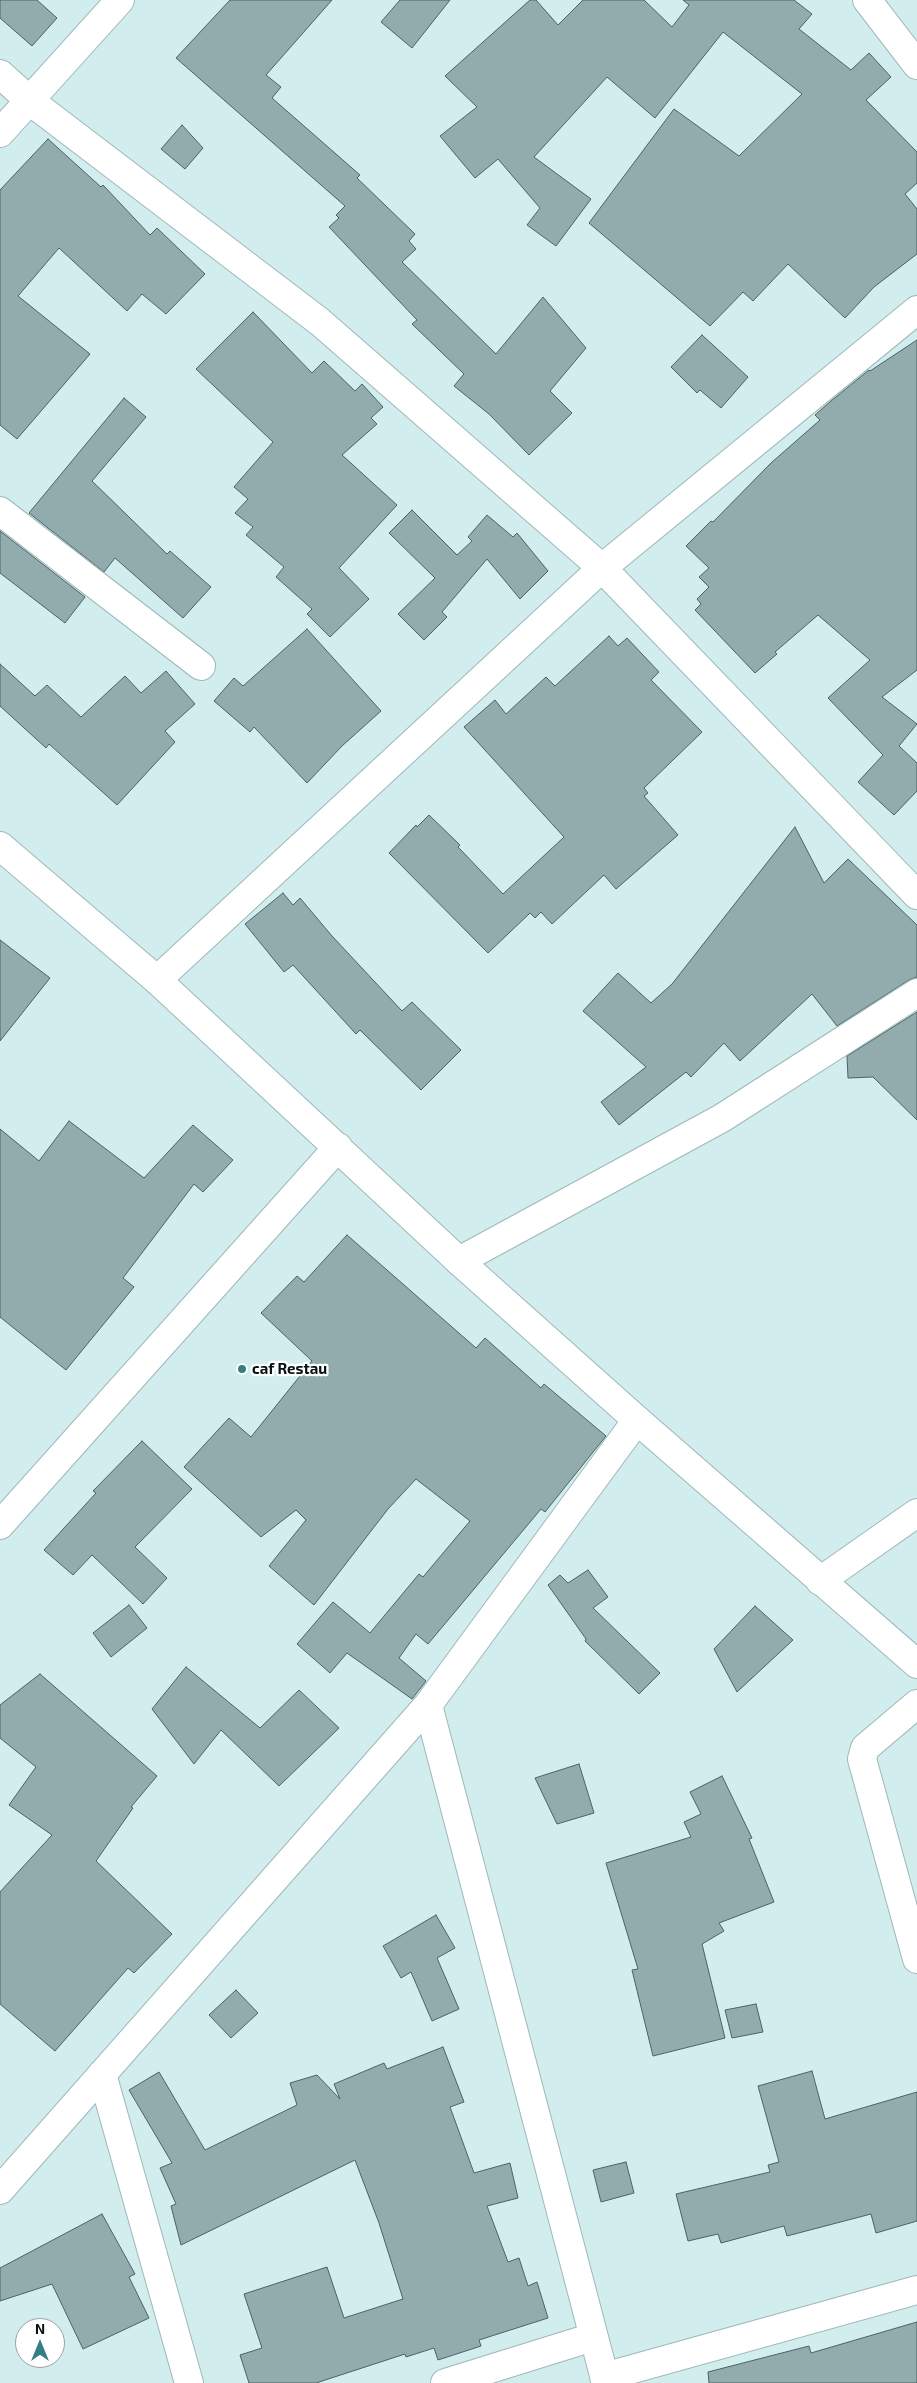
<!DOCTYPE html>
<html>
<head>
<meta charset="utf-8">
<style>
	body { margin:0 }
	#map { position:relative; width:917px; height:2383px; overflow:hidden; background:#d1edee; font-family:"Exo 2",sans-serif }
	canvas { display:block }
	.north { position:absolute; left:15px; top:2318px; width:50px; height:50px; box-sizing:border-box; background:#fff; border:1px solid #9ca0a1; border-radius:50%; rotate:0deg; font-size:14px; font-weight:700; line-height:20px; text-align:center; color:#081213 }
	.north::after { content:''; display:block; margin:auto; width:18px; height:22px; background:#357e82; clip-path:polygon(50% 0,100% 100%,50% 72%,0 100%) }
</style>
</head>
<body>
<div id="map">
<canvas width="917" height="2383"></canvas>
<div class="north">N</div>
</div>
<script>
const g = document.querySelector('canvas').getContext('2d');
g.lineJoin = 'round';
function fillPath(path, color) {
  g.fillStyle = color;
  g.fill(path, 'evenodd');
}
function toPath(rows) {
  const path = new Path2D();
  for (const r of rows) {
    path.moveTo(r[0], r[1]);
    for (let i = 2; i < r.length; i += 2) path.lineTo(r[i], r[i + 1]);
  }
  return path;
}
function stroke(path, color, width, dash) {
  g.strokeStyle = color;
  g.lineWidth = width;
  g.lineCap = dash ? 'butt' : 'round';
  g.setLineDash(dash || []);
  g.stroke(path);
}
function label(font, color, halo, rows, align = 'center') {
  g.font = font + ' "Exo 2",sans-serif';
  g.lineWidth = 4.5;
  g.setLineDash([]);
  g.textBaseline = 'middle';
  g.strokeStyle = halo;
  g.fillStyle = color;
  for (const [text, x, y, turn = 0] of rows) {
    g.save();
    g.translate(x, y);
    g.rotate((+turn || 0) * Math.PI / 180);
    g.textAlign = isNaN(turn) ? turn : align;
    if (halo) g.strokeText(text, 0, 0);
    g.fillText(text, 0, 0);
    g.restore();
  }
}
const building = toPath([
	[0,0,37,0,57,18,32,46,0,18,0,0],
	[230,0,332,0,266,75,281,87,272,98,360,175,357,178,415,234,409,241,416,249,402,262,496,354,543,297,586,348,550,391,572,413,529,455,489,414,454,386,464,374,412,324,417,320,329,227,339,218,336,215,345,206,176,58,230,0],
	[400,0,450,0,412,48,381,22,400,0],
	[530,0,536,0,558,25,583,0,644,0,672,27,689,5,683,0,794,0,812,14,799,29,851,70,869,53,891,77,866,100,917,152,917,183,905,194,917,209,917,254,874,287,845,318,788,264,753,301,743,292,710,326,589,223,674,109,739,156,802,94,723,32,655,118,607,77,534,157,591,199,556,246,527,225,540,208,498,159,475,178,440,136,477,107,445,76,530,0],
	[182,125,203,148,185,169,161,149,182,125],
	[48,139,101,187,103,185,150,235,157,228,205,274,166,314,142,294,127,311,59,248,18,296,90,354,17,439,0,425,0,190,48,139],
	[253,312,312,373,324,361,355,391,362,384,383,407,371,418,377,424,342,455,397,505,339,568,369,599,330,637,307,614,312,609,276,577,284,567,246,535,253,527,235,513,248,499,234,487,273,442,196,369,253,312],
	[702,335,748,377,721,408,700,390,697,393,671,367,702,335],
	[917,340,917,670,882,697,917,724,899,746,917,763,917,791,894,815,858,782,883,755,828,698,870,660,818,615,775,652,777,654,755,673,695,610,701,604,697,599,709,587,699,577,709,568,686,546,711,521,713,522,771,463,820,420,815,415,831,401,869,370,870,371,917,340],
	[124,398,146,417,92,481,167,554,170,551,211,587,183,618,115,558,104,572,29,513,124,398],
	[412,510,457,555,472,541,468,537,487,515,513,537,517,533,548,571,520,599,487,559,442,612,447,617,424,640,398,614,435,578,389,533,412,510],
	[0,531,85,597,65,623,0,573,0,531],
	[307,629,381,711,342,746,307,783,254,727,250,732,214,701,234,678,243,686,307,629],
	[609,636,618,646,627,638,659,672,651,680,702,732,644,788,648,793,644,796,678,835,616,889,604,875,552,924,541,912,535,918,530,913,488,953,389,853,416,825,417,827,429,815,460,845,458,847,503,894,564,837,464,727,495,700,506,714,546,677,555,686,609,636],
	[0,664,35,696,47,685,81,717,125,676,141,693,166,671,195,704,165,731,175,742,117,805,49,744,46,748,0,706,0,664],
	[795,827,824,883,848,859,917,925,917,977,909,980,837,1026,812,994,740,1061,724,1043,691,1077,686,1072,619,1125,601,1102,646,1067,583,1011,618,973,651,1003,672,984,795,827],
	[283,893,293,905,300,898,332,936,402,1011,412,1002,461,1050,421,1090,360,1030,356,1034,293,965,284,972,245,924,283,893],
	[0,940,50,978,0,1041,0,940],
	[917,1012,917,1120,873,1077,848,1078,847,1056,917,1012],
	[69,1121,144,1178,193,1125,233,1160,203,1192,194,1184,123,1278,134,1287,66,1370,0,1317,0,1129,39,1161,69,1121],
	[347,1235,476,1348,485,1338,541,1388,544,1384,606,1436,545,1512,541,1509,428,1644,416,1634,399,1658,426,1681,412,1699,347,1653,330,1673,297,1644,333,1602,370,1633,419,1574,423,1577,470,1521,416,1479,388,1509,314,1605,269,1566,306,1520,296,1510,261,1537,184,1467,229,1418,251,1437,312,1361,261,1313,297,1276,304,1282,347,1235],
	[142,1441,192,1489,135,1547,167,1578,143,1604,92,1555,73,1575,44,1550,96,1493,93,1491,142,1441],
	[588,1570,608,1597,593,1608,660,1673,639,1694,585,1641,586,1639,548,1585,560,1575,568,1583,588,1570],
	[129,1605,147,1628,111,1657,93,1633,129,1605],
	[755,1606,793,1640,737,1692,714,1649,755,1606],
	[186,1667,260,1728,299,1690,339,1728,279,1786,221,1730,194,1764,152,1709,186,1667],
	[40,1674,157,1776,131,1807,133,1808,96,1861,172,1934,134,1973,128,1968,55,2051,0,2004,0,1892,52,1835,9,1805,36,1767,0,1738,0,1705,40,1674],
	[579,1764,594,1813,557,1824,535,1778,579,1764],
	[722,1776,752,1838,749,1839,774,1902,719,1923,724,1931,702,1944,725,2038,653,2056,632,1970,638,1969,606,1863,691,1837,684,1822,701,1814,690,1792,722,1776],
	[436,1915,455,1948,437,1958,459,2009,432,2021,411,1972,401,1978,383,1946,436,1915],
	[236,1990,258,2013,231,2038,209,2015,236,1990],
	[756,2004,763,2032,732,2038,725,2010,756,2004],
	[443,2047,464,2102,450,2107,474,2173,510,2163,518,2198,487,2206,508,2262,519,2258,528,2286,537,2282,548,2318,479,2340,481,2346,438,2360,434,2348,406,2357,405,2354,316,2383,249,2383,240,2355,262,2348,244,2294,327,2267,344,2318,403,2299,379,2223,355,2160,181,2245,171,2206,176,2204,160,2168,172,2163,129,2090,159,2072,205,2150,297,2105,290,2083,317,2075,340,2099,334,2084,384,2063,387,2069,443,2047],
	[812,2071,825,2119,917,2092,917,2221,876,2233,871,2214,787,2236,784,2226,721,2243,718,2234,688,2241,676,2194,770,2172,768,2165,779,2162,758,2086,812,2071],
	[626,2162,634,2193,601,2202,593,2170,626,2162],
	[102,2214,135,2274,129,2277,149,2318,83,2349,52,2284,0,2301,0,2268,102,2214],
	[917,2322,917,2383,709,2383,708,2372,809,2346,811,2353,917,2322]
]);
fillPath(building, '#92acae');
stroke(building, '#4a6263', 1);
const minor = toPath([
	[867,0,917,65],
	[0,74,30,101,320,322,602,568,917,895],
	[0,133,120,0],
	[0,511,201,666],
	[157,980,602,568,917,310],
	[459,1261,722,1118,917,993],
	[0,1525,338,1147],
	[820,1581,917,1513],
	[917,1704,865,1748,862,1759,917,1959],
	[428,1705,606,2383],
	[102,2074,189,2383],
	[0,2190,428,1705,637,1420],
	[604,2377,917,2290],
	[445,2383,593,2337]
]);
const highway = toPath([
	[0,846,157,980,459,1261,637,1420,917,1664]
]);
stroke(minor, '#9eb8ba', 30);
stroke(highway, '#9eb8ba', 30);
stroke(minor, '#fff', 28);
stroke(highway, '#fff', 28);
for (const [x, y, r, color] of [
	[242,1369,5,"#357e82"]
]) {
  const dot = new Path2D();
  dot.arc(x, y, r, 0, 2 * Math.PI);
  g.fillStyle = color;
  g.fill(dot);
  stroke(dot, '#fff', 2);
}
label('bold 15px', '#081213', '#fff', [
	["caf Restau",252,1369]
], 'left');
</script>
</body>
</html>
